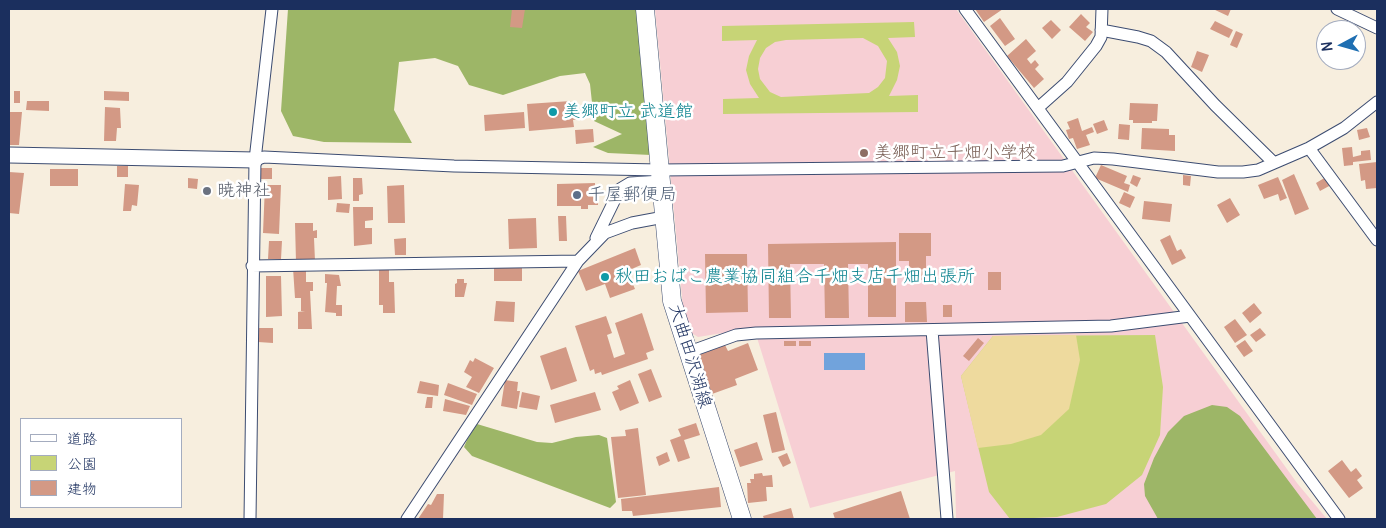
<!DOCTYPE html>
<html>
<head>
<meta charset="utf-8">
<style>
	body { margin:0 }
	#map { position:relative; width:1386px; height:528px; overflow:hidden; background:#f7eede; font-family:Delius,"Klee One",sans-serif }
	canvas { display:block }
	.frame { position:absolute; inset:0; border:10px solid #1b2f5e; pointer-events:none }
	.legend { position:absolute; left:20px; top:418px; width:162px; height:90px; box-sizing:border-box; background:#fff; border:1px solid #a4acbf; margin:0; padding:6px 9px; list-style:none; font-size:15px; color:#1b2f5e }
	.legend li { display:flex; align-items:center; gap:10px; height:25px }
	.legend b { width:25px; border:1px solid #a4acbf }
	.north { position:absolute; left:1316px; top:20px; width:50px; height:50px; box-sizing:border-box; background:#fff; border:1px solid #a4acbf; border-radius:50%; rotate:264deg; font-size:14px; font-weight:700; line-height:20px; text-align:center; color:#1b2f5e }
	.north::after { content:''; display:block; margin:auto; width:18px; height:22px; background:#1f6fb2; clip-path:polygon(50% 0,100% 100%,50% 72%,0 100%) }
</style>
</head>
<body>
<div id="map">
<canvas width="1386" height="528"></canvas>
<div class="frame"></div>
<ul class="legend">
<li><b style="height:6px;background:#fff"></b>道路</li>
<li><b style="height:14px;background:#c7d476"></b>公園</li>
<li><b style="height:14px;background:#d39985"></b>建物</li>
</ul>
<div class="north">N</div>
</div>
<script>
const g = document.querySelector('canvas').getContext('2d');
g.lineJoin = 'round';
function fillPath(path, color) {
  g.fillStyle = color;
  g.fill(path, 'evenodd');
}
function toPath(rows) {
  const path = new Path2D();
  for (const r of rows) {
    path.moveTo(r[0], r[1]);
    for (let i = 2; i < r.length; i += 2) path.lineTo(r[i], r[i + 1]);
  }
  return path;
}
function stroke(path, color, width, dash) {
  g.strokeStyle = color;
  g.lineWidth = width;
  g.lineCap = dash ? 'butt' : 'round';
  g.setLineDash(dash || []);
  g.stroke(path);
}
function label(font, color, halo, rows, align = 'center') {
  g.font = font + ' Delius,"Klee One",sans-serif';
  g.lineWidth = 5;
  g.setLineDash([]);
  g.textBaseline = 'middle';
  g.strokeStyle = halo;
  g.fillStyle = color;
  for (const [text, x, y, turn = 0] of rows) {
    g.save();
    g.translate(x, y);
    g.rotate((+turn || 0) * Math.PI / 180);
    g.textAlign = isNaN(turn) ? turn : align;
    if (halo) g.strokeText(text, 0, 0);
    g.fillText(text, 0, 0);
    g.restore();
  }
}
fillPath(toPath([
	[655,9,956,9,1297,483,1327,519,956,519,955,471,810,508,754,328,698,337,685,329]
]), '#f7cfd4');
fillPath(toPath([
	[914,22,915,37,888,38,897,52,900,66,897,80,889,96,918,95,918,112,723,114,723,99,759,98,750,84,746,70,749,56,757,40,722,41,722,26],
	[863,38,878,46,887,61,885,78,878,87,869,93,781,97,770,92,760,79,758,69,760,58,766,48,775,42,786,40],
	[1155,335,1163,387,1160,435,1142,475,1106,504,1057,517,1010,519,989,492,961,376,993,336]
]), '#c7d476');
fillPath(toPath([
	[288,9,638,9,651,155,608,153,593,147,622,134,594,121,590,84,585,73,560,76,503,95,469,85,458,66,435,58,399,62,394,110,412,143,324,142,293,136,281,111],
	[1212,405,1227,407,1240,416,1317,519,1158,519,1145,496,1144,484,1154,458,1168,432,1184,416],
	[477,424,537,442,552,443,576,437,599,435,607,438,616,502,610,508,472,456,464,447,467,440]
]), '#9db667');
fillPath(toPath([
	[1076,335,1080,360,1069,409,1041,435,1011,444,978,448,961,376,993,336]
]), '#eeda9e');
fillPath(toPath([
	[824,353,865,353,865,370,824,370]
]), '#71a3dc');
fillPath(toPath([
	[512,9,525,9,522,28,510,27],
	[975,9,1003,9,984,22],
	[1213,9,1231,9,1228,16],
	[1081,14,1090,23,1086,27,1093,32,1085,41,1069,27],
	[1000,18,1015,39,1005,46,990,26],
	[1051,20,1061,30,1052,39,1042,28],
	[1215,21,1233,30,1229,38,1210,29],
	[1236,31,1243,34,1237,48,1230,45],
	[1026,39,1036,51,1027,59,1031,64,1035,60,1039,65,1035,69,1044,79,1034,88,1007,56],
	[1197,51,1209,55,1202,72,1191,67],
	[14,91,20,91,20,103,14,103],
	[104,91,129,92,129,101,104,100],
	[27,101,49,101,49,111,26,110],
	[571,101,571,104,577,104,578,119,573,120,574,127,529,131,527,104],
	[1130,103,1158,104,1157,121,1152,121,1152,123,1133,123,1133,120,1129,120],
	[105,107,120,108,121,128,117,128,116,141,104,141],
	[9,112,22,112,19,145,9,145],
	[524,112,525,128,485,131,484,115],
	[1078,118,1082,131,1092,127,1094,132,1086,135,1090,145,1077,149,1073,138,1069,139,1066,130,1070,129,1067,122],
	[1104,120,1108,130,1097,134,1093,124],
	[1119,124,1130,125,1129,140,1118,139],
	[1142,128,1169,129,1169,135,1175,135,1175,151,1141,149],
	[1367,128,1370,137,1359,140,1357,130],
	[593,129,594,142,576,144,575,130],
	[1352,147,1353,157,1361,155,1361,151,1370,150,1371,160,1353,162,1353,165,1344,166,1342,148],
	[1377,162,1377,188,1366,189,1365,180,1361,181,1359,164],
	[1101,165,1127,176,1124,183,1130,185,1128,192,1095,178],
	[117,166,128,166,128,177,117,177],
	[260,168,272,168,272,179,260,179],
	[50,169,78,169,78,186,50,186],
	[9,172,24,173,19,214,9,213],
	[1294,174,1309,209,1295,215,1282,180],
	[1133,175,1141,178,1137,187,1130,183],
	[1183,175,1191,176,1190,186,1183,185],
	[341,176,342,199,328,200,328,177],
	[1278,177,1287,198,1280,201,1278,194,1264,199,1258,185],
	[1326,177,1331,185,1320,191,1316,183],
	[188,178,198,179,197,189,188,188],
	[353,178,362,178,363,194,359,195,359,201,353,201],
	[595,183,595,191,598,191,598,205,588,205,588,209,581,209,581,206,557,206,557,184],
	[125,184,139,185,137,206,132,205,131,211,123,211],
	[265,185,281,185,279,234,263,233],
	[404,185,405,223,388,223,387,186],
	[1124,192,1135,197,1130,208,1119,203],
	[1230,198,1240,215,1227,223,1217,205],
	[1144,201,1172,204,1170,222,1142,219],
	[337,203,350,204,349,213,336,212],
	[353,207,373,207,373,220,365,221,365,228,372,228,372,244,354,246],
	[558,216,566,216,567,241,559,241],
	[536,218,537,248,509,249,508,219],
	[295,223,313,223,313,231,317,230,317,238,314,238,315,261,296,262],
	[899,233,931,233,931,256,926,256,926,280,909,280,909,261,899,261],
	[1170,235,1177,251,1181,249,1186,258,1172,265,1160,240],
	[406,238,406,255,395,255,394,239],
	[269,241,282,241,281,259,268,259],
	[896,242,896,317,868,317,868,264,848,264,849,318,825,318,824,264,790,264,791,318,769,318,768,244],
	[635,248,641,265,627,271,635,289,610,298,605,284,586,291,578,271],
	[705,254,747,254,748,312,706,313],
	[293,268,306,268,306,282,313,282,313,291,310,291,312,329,298,329,298,312,305,311,301,311,301,298,295,298],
	[494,268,522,268,522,281,494,281],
	[379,270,389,270,389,282,394,282,395,313,383,313,383,305,379,305],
	[988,272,1001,272,1001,290,988,290],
	[325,274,339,275,341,286,337,286,336,305,342,305,342,316,336,316,336,313,325,312,327,283,325,283],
	[266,276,281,276,282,316,266,317],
	[457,279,464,279,464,283,467,283,464,297,455,297,455,284,457,283],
	[496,301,515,302,514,322,494,321],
	[905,302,926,302,927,322,905,322],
	[1254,303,1262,313,1250,323,1242,313],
	[943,305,952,305,952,317,943,317],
	[642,313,654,350,646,353,648,359,602,375,601,372,595,374,594,369,590,371,575,326,606,316,612,333,607,335,614,358,625,354,615,323],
	[1235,319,1247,335,1235,343,1224,327],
	[258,328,273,328,273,343,258,342],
	[1260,328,1266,335,1256,342,1250,335],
	[978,338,984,343,969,361,963,356],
	[1245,340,1253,351,1244,357,1236,346],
	[784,341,796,341,796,346,784,346],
	[799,341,811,341,811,346,799,346],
	[748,343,758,370,735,379,737,385,712,394,698,355,725,345,728,351],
	[566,347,577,381,551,390,540,356],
	[475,358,494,368,479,393,466,387,472,377,464,372,470,360,473,362],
	[651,369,662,397,649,402,638,374],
	[505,380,518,382,517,391,520,391,517,409,501,406],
	[630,380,639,403,620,411,612,392,619,389,617,386],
	[420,381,439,385,438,396,417,393],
	[448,383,477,394,472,405,444,395],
	[522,392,540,396,537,410,519,407],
	[595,392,601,410,555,423,550,405],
	[427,397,433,397,432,408,425,408],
	[445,399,470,406,466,415,443,411],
	[776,412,785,450,772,453,763,415],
	[696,423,700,435,684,440,690,458,678,462,670,440,681,436,678,429],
	[638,428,646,495,618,498,611,437,626,436,625,430],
	[757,442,763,460,740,467,734,450],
	[667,452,670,461,659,466,656,457],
	[787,453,791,463,783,467,778,457],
	[1342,460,1351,472,1356,468,1362,476,1357,480,1363,488,1349,498,1328,471],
	[762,473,763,476,772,475,773,487,766,487,767,501,748,503,747,483,751,483,750,479,754,479,754,474],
	[719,487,721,507,633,516,632,511,622,511,621,499],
	[901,491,910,519,835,519,833,513],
	[437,494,444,494,443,519,418,519,428,504,431,505],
	[791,508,794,519,764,519,763,516]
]), '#d39985');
const street = toPath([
	[965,9,1339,519],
	[1337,9,1377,28],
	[1101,30,1138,37,1151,41,1166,52,1215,105,1274,163],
	[1039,107,1067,82,1096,46,1101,37,1102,9],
	[1309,148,1377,240],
	[255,160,264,157,454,166,660,170,1063,166,1094,158,1113,159,1218,172,1243,172,1258,170,1309,148,1344,128,1377,102],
	[596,238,620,189,630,183,661,181],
	[252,266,578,261],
	[932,330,947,519],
	[689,352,736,335,756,333,1111,326,1190,316],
	[250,519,255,160,272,9],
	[407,519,578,261,605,233,632,223,664,217]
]);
const secondary = toPath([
	[9,155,255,160]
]);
const primary = toPath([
	[645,9,672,301,742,519]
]);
stroke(street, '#3c4c71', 13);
stroke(secondary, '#3c4c71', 17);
stroke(primary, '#3c4c71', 19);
stroke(street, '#fff', 11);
stroke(secondary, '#fff', 15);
stroke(primary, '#fff', 18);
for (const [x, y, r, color] of [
	[553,112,5,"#0f9aa8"],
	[864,153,5,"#8d6e63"],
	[207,191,5,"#6b7280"],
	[577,195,5,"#5c6f8a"],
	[605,277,5,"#0f9aa8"]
]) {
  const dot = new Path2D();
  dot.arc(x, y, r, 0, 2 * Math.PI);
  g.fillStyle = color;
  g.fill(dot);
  stroke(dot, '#fff', 2);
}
label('18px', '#0d838f', '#fff', [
	["美郷町立 武道館",563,112],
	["秋田おばこ農業協同組合千畑支店千畑出張所",615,277]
], 'left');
label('18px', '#785e54', '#fff', [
	["美郷町立千畑小学校",874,153]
], 'left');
label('18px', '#5b616d', '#fff', [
	["暁神社",217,191]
], 'left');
label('18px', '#4e5e75', '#fff', [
	["千屋郵便局",587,195]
], 'left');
label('18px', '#1b2f5e', '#fff', [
	["大曲田沢湖線",690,356,73]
]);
</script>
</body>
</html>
